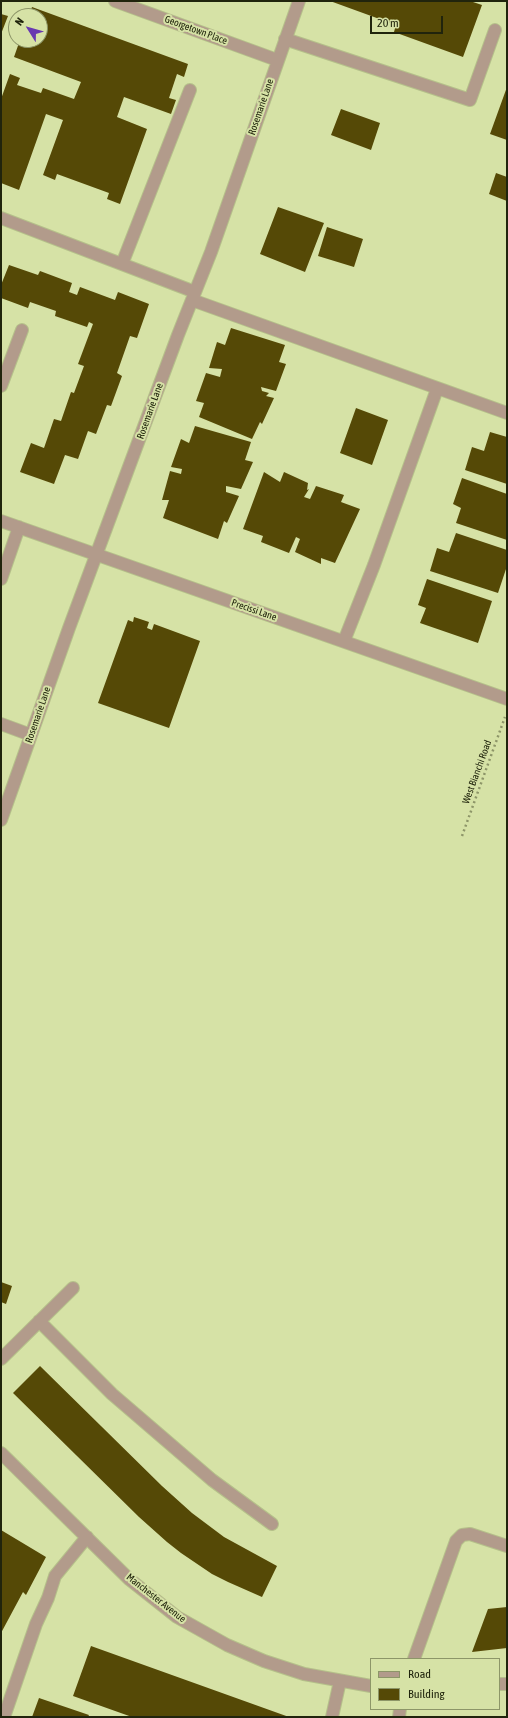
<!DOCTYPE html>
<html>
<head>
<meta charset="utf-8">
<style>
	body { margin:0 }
	#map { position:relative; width:508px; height:1718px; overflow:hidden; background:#d6e2a6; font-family:"Asap Condensed",sans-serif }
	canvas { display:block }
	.frame { position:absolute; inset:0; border:2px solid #20240c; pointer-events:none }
	.legend { position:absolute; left:370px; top:1658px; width:130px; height:52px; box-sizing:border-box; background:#d6e2a6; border:1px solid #8d9668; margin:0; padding:5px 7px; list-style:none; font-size:12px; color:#20240c }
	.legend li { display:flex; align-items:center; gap:8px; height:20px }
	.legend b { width:20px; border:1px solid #8d9668 }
	.north { position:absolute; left:8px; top:8px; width:40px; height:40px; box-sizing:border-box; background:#d6e2a6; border:1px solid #8d9668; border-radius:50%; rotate:307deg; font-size:11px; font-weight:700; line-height:16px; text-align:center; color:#20240c }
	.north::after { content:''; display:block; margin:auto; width:14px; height:18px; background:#6839b0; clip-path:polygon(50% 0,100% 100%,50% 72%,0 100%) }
	.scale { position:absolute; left:370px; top:16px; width:73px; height:18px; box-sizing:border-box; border:2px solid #20240c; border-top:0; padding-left:5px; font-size:12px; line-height:14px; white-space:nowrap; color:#20240c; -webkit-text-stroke:3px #d6e2a6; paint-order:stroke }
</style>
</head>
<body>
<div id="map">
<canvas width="508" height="1718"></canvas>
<div class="frame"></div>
<ul class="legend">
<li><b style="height:5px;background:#b29b8b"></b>Road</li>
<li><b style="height:11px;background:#554906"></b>Building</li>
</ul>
<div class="north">N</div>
<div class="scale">20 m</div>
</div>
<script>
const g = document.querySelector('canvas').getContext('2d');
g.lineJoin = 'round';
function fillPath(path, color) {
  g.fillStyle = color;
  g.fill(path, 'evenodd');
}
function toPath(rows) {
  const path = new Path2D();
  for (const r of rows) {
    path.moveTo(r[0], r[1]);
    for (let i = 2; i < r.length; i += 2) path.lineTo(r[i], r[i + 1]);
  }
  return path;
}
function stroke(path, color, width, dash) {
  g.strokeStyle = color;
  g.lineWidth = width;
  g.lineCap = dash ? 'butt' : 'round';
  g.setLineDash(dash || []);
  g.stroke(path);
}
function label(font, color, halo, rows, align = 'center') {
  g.font = font + ' "Asap Condensed",sans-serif';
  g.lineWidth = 4;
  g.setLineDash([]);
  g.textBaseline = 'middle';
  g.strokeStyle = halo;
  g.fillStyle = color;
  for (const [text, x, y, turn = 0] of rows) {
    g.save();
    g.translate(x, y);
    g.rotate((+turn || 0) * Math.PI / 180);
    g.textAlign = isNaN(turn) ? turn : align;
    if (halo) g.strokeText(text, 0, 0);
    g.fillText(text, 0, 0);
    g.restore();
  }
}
fillPath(toPath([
	[330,1,470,1,482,5,463,57,394,32,396,25],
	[32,7,188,64,184,77,177,74,169,98,176,100,171,114,124,97,117,117,147,129,120,204,107,199,109,193,57,174,55,180,43,175,63,120,46,114,19,190,1,183,1,99,10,74,20,78,17,85,41,93,43,88,74,99,81,82,14,57,20,40,40,40,40,16,29,16],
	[1,14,8,16,1,34],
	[507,87,507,140,490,134],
	[341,109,380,123,371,150,331,135],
	[496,173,507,177,507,201,489,194],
	[278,207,324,223,305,272,260,254],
	[327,227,363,239,354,267,318,256],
	[9,265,38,275,40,271,72,283,69,292,77,295,80,287,115,300,118,292,149,304,137,338,130,336,117,373,122,376,111,406,107,405,96,434,88,431,78,459,65,455,54,484,20,472,31,443,44,448,54,419,61,421,71,392,74,393,84,366,78,364,93,324,89,322,87,327,55,316,56,311,30,302,28,308,1,298,1,285],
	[231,328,285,345,279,362,286,364,276,391,261,387,262,391,269,393,266,396,274,398,262,424,260,422,252,439,199,417,204,403,196,401,206,373,220,377,222,369,209,368,217,342,225,345],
	[356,408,388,420,372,465,340,453],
	[195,426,251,442,245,460,253,462,241,489,226,486,226,492,239,496,227,523,224,521,218,539,163,518,169,500,162,500,170,471,181,474,182,469,171,467,181,439,189,443],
	[490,432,507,437,507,484,465,470,472,447,484,451],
	[264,472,280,482,284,472,308,483,307,490,309,489,304,497,310,499,316,486,344,495,341,502,360,509,335,563,321,558,321,564,295,552,300,539,296,537,289,553,261,542,263,536,243,529],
	[462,478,507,494,507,540,456,523,461,508,453,504],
	[456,533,507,550,507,566,498,593,430,571,437,548,449,552],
	[427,579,492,601,478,643,420,623,426,608,418,605],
	[134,617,149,622,147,628,152,630,154,624,200,641,169,728,98,703,128,620,133,622],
	[1,1282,12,1286,6,1304,1,1302],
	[40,1366,162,1486,192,1513,224,1537,277,1566,262,1597,228,1582,212,1574,181,1553,167,1542,139,1517,13,1393],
	[1,1530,46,1557,26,1595,23,1592,1,1633],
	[507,1607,507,1648,472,1652,488,1609],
	[91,1646,289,1717,132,1717,73,1696],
	[39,1698,89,1715,88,1717,32,1717]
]), '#554906');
const minor = toPath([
	[115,1,277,60],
	[285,39,470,100,495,30],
	[1,218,195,292],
	[122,264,190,90],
	[192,300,507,413],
	[1,386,22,330],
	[1,521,507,699],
	[1,579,19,527],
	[344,641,374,565,437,389],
	[1,724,31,735],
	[1,820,69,628,178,335,211,252,299,1],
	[39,1321,112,1394,212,1480,272,1524],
	[1,1359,73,1288],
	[1,1453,129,1579,177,1617,227,1645,264,1661,304,1674,371,1686],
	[414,1659,456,1541,462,1535,470,1534,507,1546],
	[499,1684,507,1684],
	[4,1717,36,1624,48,1598,55,1576,87,1537],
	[332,1717,340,1681],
	[399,1717,400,1709]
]);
stroke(minor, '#b5c08a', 14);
stroke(toPath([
	[462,836,505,717]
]), '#8d9568', 2.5, [2, 3]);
stroke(minor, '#b29b8b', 12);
label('10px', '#20240c', '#d6e2a6', [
	["Georgetown Place",196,30,20],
	["Rosemarie Lane",261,107,-71],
	["Rosemarie Lane",150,411,-70],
	["Precissi Lane",254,610,19],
	["Rosemarie Lane",38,715,-71],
	["West Bianchi Road",477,772,-70],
	["Manchester Avenue",156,1598,38]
]);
</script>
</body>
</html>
